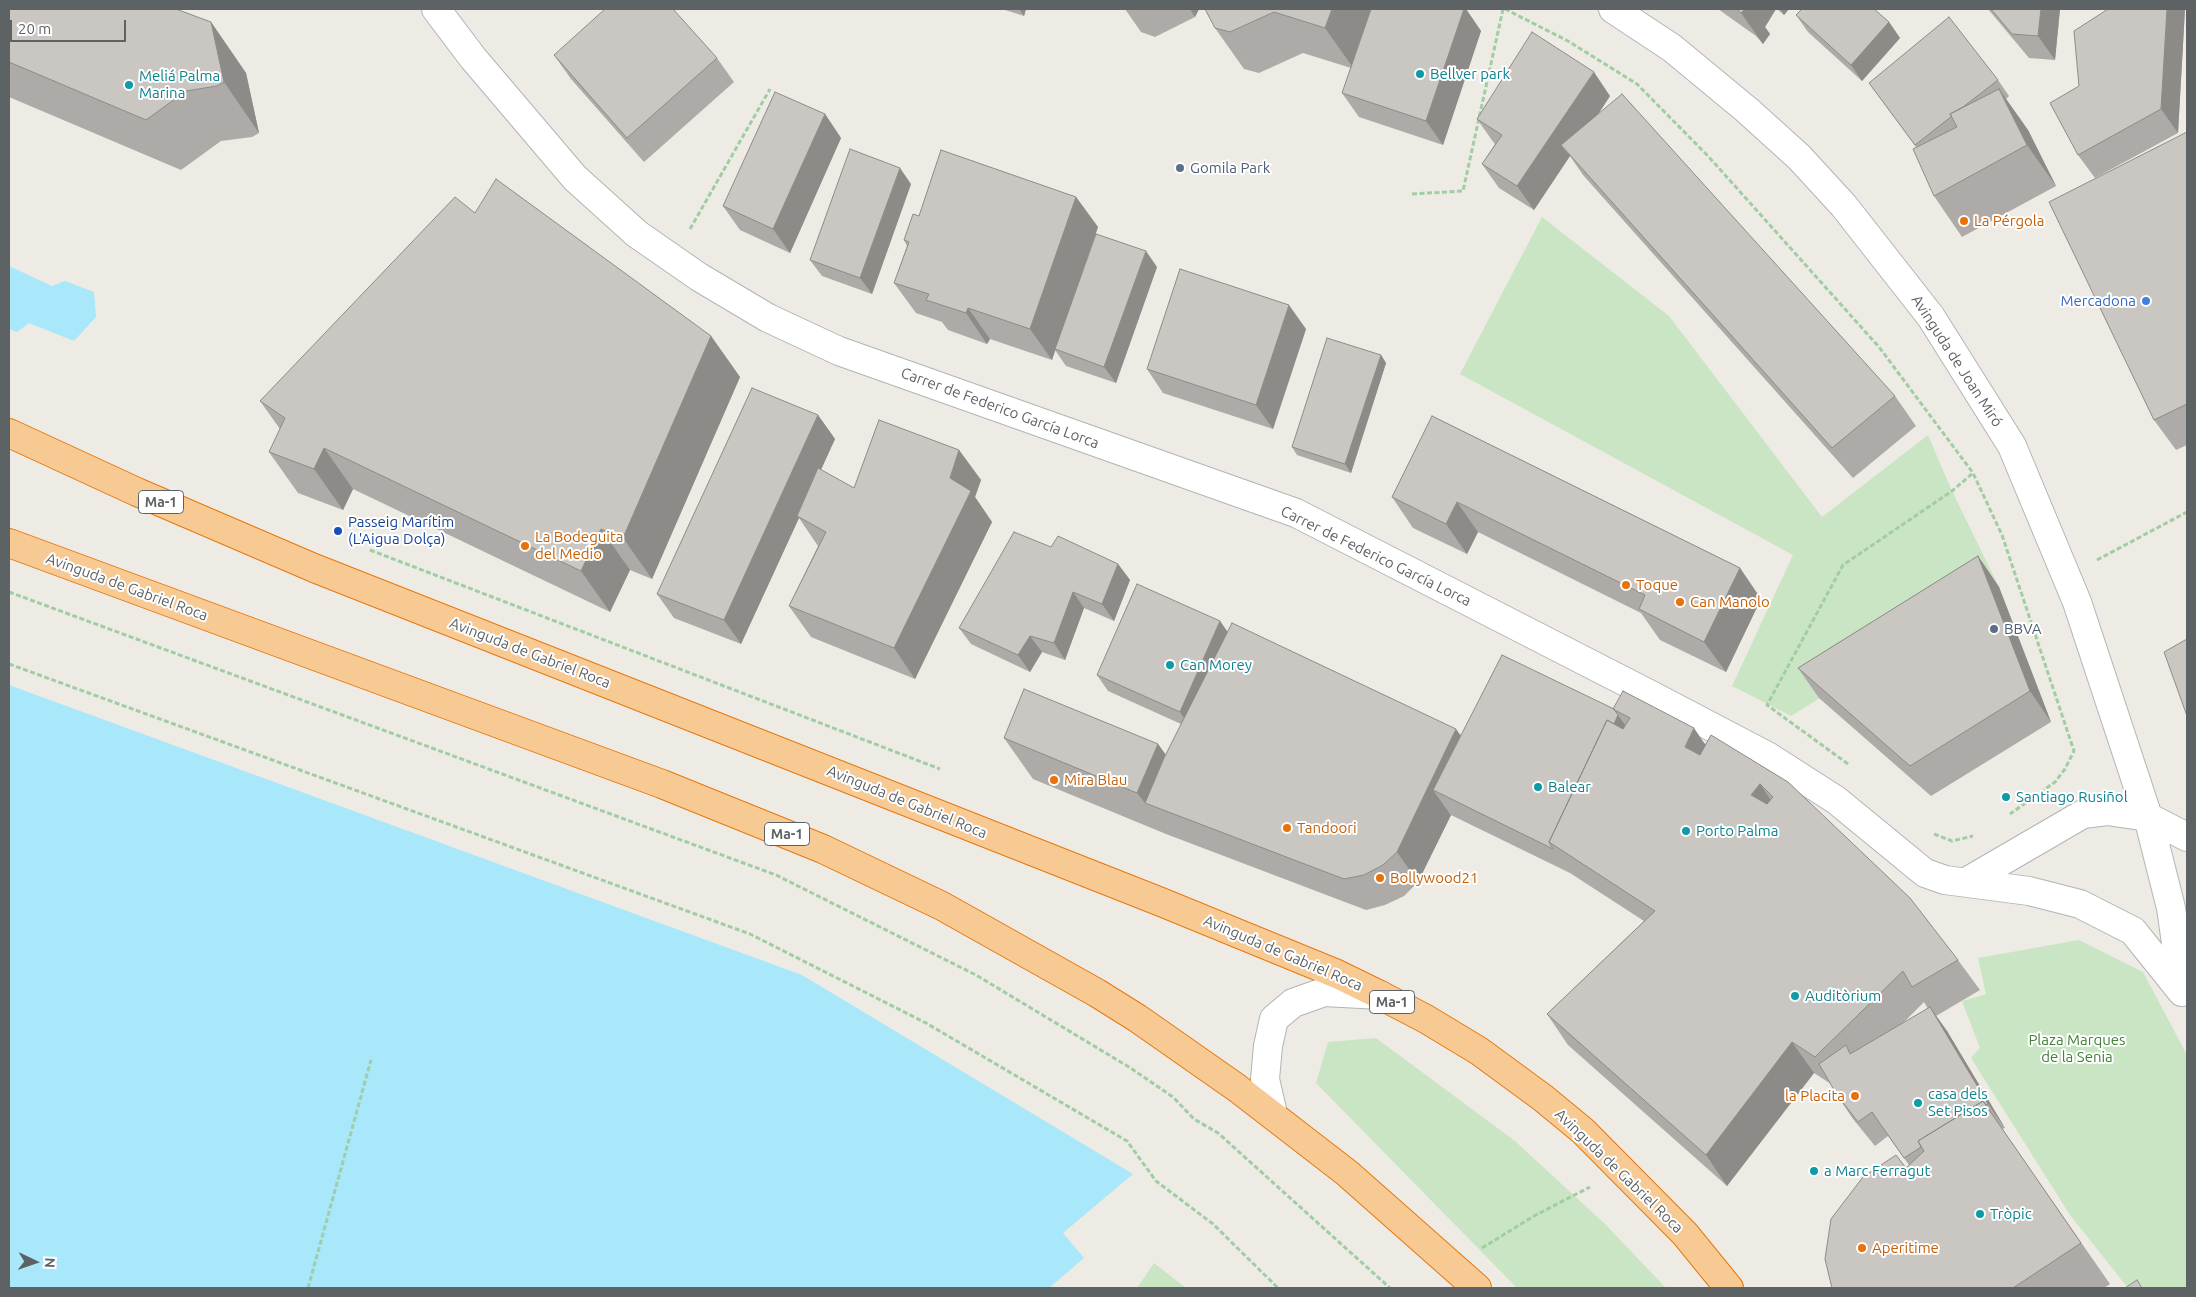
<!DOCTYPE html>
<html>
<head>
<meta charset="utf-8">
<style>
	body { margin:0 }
	#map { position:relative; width:2196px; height:1297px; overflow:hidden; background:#eeebe5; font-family:Ubuntu,sans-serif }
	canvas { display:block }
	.frame { position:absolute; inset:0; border:10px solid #5d6265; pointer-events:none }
	.north { position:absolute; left:10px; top:1237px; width:50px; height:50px; -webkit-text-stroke:4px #fff; paint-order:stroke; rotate:93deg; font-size:14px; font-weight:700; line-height:20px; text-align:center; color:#5d6265 }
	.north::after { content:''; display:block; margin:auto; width:18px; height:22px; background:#5d6265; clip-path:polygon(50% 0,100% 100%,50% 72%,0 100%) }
	.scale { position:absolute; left:10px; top:20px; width:116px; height:22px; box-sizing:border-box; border:2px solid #5d6265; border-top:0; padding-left:6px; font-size:15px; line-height:18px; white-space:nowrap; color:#5d6265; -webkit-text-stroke:4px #fff; paint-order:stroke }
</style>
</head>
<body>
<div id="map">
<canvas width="2196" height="1297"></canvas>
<div class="frame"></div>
<div class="north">N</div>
<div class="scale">20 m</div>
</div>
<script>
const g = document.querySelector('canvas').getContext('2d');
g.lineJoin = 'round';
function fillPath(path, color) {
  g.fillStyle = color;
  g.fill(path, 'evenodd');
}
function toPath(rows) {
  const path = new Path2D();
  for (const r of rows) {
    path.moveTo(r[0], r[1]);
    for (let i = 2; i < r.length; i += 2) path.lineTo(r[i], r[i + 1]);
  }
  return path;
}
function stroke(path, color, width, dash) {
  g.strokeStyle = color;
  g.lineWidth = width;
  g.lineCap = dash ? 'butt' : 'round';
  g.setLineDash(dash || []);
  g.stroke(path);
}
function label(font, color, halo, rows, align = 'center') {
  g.font = font + ' Ubuntu,sans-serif';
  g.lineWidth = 4;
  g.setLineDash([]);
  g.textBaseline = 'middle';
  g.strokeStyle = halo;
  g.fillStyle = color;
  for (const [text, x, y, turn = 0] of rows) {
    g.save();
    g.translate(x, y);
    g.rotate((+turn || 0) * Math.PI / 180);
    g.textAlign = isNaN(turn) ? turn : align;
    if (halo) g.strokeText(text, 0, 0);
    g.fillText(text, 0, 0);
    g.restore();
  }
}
fillPath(toPath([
	[1542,217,1669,316,1822,517,1928,435,1952,491,1999,587,1791,716,1732,686,1793,555,1460,374],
	[2079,940,2143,972,2187,1055,2187,1288,2128,1288,2070,1215,1971,1058,1980,1048,1962,1001,1986,994,1978,958],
	[1376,1038,1515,1141,1606,1225,1666,1288,1517,1288,1316,1083,1328,1042],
	[1154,1263,1186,1288,1137,1288]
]), '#cae5c3');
fillPath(toPath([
	[9,266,52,286,65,281,94,292,96,317,74,341,29,323,17,332,9,329],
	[9,685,802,975,1133,1174,1063,1233,1084,1258,1049,1288,9,1288]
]), '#a9e7fa');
const minor = toPath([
	[436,9,473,58,575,178,637,234,699,277,768,318,839,351,1296,513,1651,695,1769,757,1836,800,1925,873,1945,880,2029,891,2080,904,2133,931,2182,992],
	[1613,9,1672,48,1747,110,1799,157,1844,206,1931,317,2012,446,2077,602,2148,817,2171,908,2183,992],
	[1966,882,2083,814,2107,811,2148,817,2187,837],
	[1273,1114,1265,1079,1268,1046,1274,1019,1293,1003,1324,992,1380,995]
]);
const highway = toPath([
	[9,433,137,492,314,568,1161,902,1337,974,1380,995,1426,1019,1479,1051,1543,1098,1583,1131,1685,1234,1729,1288],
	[9,543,662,784,823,849,942,906,1097,993,1137,1018,1237,1088,1347,1173,1477,1288]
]);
stroke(minor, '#b1b4b7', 30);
stroke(highway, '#e7770d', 30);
stroke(toPath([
	[1505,9,1568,41,1637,84,1708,156,1879,347,1973,473,2002,535,2074,751,2065,769,2055,782,2010,814],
	[1412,194,1463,191,1503,9],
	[690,229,770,89],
	[370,550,940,769],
	[2097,560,2187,512],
	[9,592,776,875,976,975,1129,1067,1173,1097,1194,1119,1218,1133,1390,1288],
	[9,664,750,934,926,1023,1127,1141,1156,1181,1213,1224,1278,1288],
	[1848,764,1767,705,1843,565,1952,491,1973,473],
	[1934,834,1952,841,1973,836],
	[1482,1248,1534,1216,1590,1187],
	[308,1288,371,1060]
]), '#a1cda4', 3, [5, 2.5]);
stroke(minor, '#fff', 28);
stroke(highway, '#f7ca94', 28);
fillPath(toPath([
	[9,9,211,22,246,73,259,133,252,137,221,141,181,170,9,97],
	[1002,9,1026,9,1024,16],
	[1125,9,1199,9,1195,17,1155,37,1141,32],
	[1205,9,1466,9,1481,31,1443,145,1359,117,1342,93,1351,68,1303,53,1259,73,1244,69,1215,28],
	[1718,9,1776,9,1765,27,1770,34,1763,44,1756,36],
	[1777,9,1789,9,1784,15],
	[1988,9,2060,9,2055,60,2029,58],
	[2108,9,2185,9,2178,133,2095,178,2078,155,2079,86],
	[1796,15,1889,22,1900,38,1862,81,1808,32],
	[554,55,717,58,734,82,644,162,571,79],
	[1998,80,2009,96,2006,99,2028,130,2056,186,1962,237,1934,196,1916,147,1869,83],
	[1610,96,1599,113,1895,396,1916,426,1853,478,1583,175,1570,156,1534,210,1499,188,1482,164,1495,144,1494,143,1477,119],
	[825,114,841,138,790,253,740,230,723,206],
	[2187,132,2187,445,2176,450,2154,420],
	[911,184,872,294,822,276,810,260],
	[1076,197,1098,227,1081,274,1157,267,1116,383,1066,366,1055,350,1052,360,990,339,987,344,948,330,942,322,916,313,894,283,907,246,904,240,919,216],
	[475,213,711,336,740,377,652,579,630,570,610,612,353,489,343,510,298,493,269,452,280,429,260,401],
	[1306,329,1273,429,1163,393,1147,369],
	[1381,355,1386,363,1351,473,1297,455,1292,447],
	[818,415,835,439,821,470,854,488,959,450,981,480,975,497,992,522,915,679,811,637,789,606,818,546,799,518,741,644,674,618,657,594],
	[1432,416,1740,568,1761,599,1726,672,1660,640,1641,613,1478,532,1467,554,1413,528,1392,497],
	[1051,547,1118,564,1130,580,1114,621,1084,608,1065,660,1042,652,1030,672,971,644,959,628],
	[1978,556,1999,587,2051,722,1931,796,1819,698,1798,668],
	[1220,621,1227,632,1461,735,1614,709,1706,744,1711,735,1958,960,1980,990,1936,1016,1947,1031,2005,1128,2002,1129,2110,1284,2104,1288,1832,1288,1906,1168,1909,1165,1888,1136,1875,1146,1853,1119,1837,1095,1831,1084,1814,1073,1727,1186,1568,1045,1547,1014,1644,921,1570,873,1451,815,1418,882,1404,896,1385,905,1366,910,1166,834,1033,779,1004,738,1158,744,1166,755,1181,724,1108,691,1097,675],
	[1924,1002,1928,1009,1901,1025]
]), '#aeaaa7');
fillPath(toPath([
	[1019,9,1026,9,1024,16],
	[1190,9,1199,9,1195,17],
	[1332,9,1374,9,1354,69,1325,28],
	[1464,9,1466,9,1481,31,1443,145,1426,121],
	[1745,9,1776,9,1765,27,1770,34,1763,44,1741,13],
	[1780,9,1789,9,1784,15],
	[2041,9,2060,9,2055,60,2038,36],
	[2167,9,2185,9,2178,133,2161,109],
	[211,22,246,73,259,133,224,82],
	[1889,22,1900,38,1862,81,1851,65],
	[1594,72,1610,96,1571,155,1561,145,1570,156,1534,210,1517,186],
	[1999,89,2028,130,2056,186,2027,145],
	[825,114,841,138,790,253,773,229],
	[900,168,911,184,872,294,860,278],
	[1076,197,1098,227,1052,360,1030,329],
	[1146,251,1157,267,1116,383,1104,367],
	[1289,305,1306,329,1273,429,1256,405],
	[968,308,990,339,987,344,966,313],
	[711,336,740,377,652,579,623,538],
	[1381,355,1386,363,1351,473,1345,464],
	[818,415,835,439,799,517,797,516,799,518,741,644,724,620],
	[324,448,353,489,343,510,314,469],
	[959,450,981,480,975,497,992,522,915,679,894,648],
	[1457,502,1478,532,1467,554,1446,524],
	[601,529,630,570,610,612,581,571],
	[1978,556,1999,587,2051,722,2030,691],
	[1118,564,1130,580,1114,621,1102,604],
	[1740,568,1761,599,1726,672,1704,642],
	[1073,592,1084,608,1065,660,1054,643],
	[1220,621,1232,638,1191,729,1180,712],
	[1030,636,1042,652,1030,672,1018,655],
	[1618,715,1635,739,1555,846],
	[1694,728,1715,759,1706,777,1685,747],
	[1456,729,1478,759,1433,790,1450,814,1451,815,1418,882,1397,852],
	[1158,744,1187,785,1145,803,1137,793],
	[1760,784,1781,815,1751,795],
	[1930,1007,1947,1031,2005,1128,1988,1104],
	[1792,1042,1814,1073,1727,1186,1706,1155]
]), '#8d8b88');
const building = toPath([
	[9,9,176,9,211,22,224,82,217,86,186,91,146,120,9,62,9,9],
	[605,9,673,9,717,58,627,138,554,55,605,9],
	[1205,9,1332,9,1325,28,1274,12,1230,32,1215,28,1205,9],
	[1371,9,1464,9,1426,121,1342,93,1371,9],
	[1737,9,1745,9,1741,13,1737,9],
	[1802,9,1874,9,1889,22,1851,65,1796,15,1802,9],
	[1991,9,2041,9,2038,36,2012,34,1991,9],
	[2108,9,2167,9,2161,109,2078,155,2050,103,2079,86,2074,31,2108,9],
	[1949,17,1998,80,1963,107,1950,114,1952,116,1915,145,1869,83,1949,17],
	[1532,32,1594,72,1517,186,1482,164,1502,135,1477,119,1532,32],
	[1999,89,2027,145,1934,196,1913,149,1957,127,1950,114,1999,89],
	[775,92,825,114,773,229,723,206,775,92],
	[1622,94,1895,396,1832,448,1561,145,1622,94],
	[2187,132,2187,404,2154,420,2049,202,2187,132],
	[850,149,900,168,860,278,810,260,850,149],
	[941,150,1076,197,1030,329,968,308,966,313,926,300,929,294,894,283,909,242,904,240,913,214,919,216,941,150],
	[496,179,711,336,623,538,601,529,581,571,324,448,314,469,269,452,285,418,260,401,455,197,475,213,496,179],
	[1096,234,1146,251,1104,367,1055,349,1096,234],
	[1180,269,1289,305,1256,405,1147,369,1180,269],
	[1327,338,1381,355,1345,464,1292,447,1327,338],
	[752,388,818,415,724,620,657,594,752,388],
	[1432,416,1740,568,1704,642,1639,609,1645,595,1457,502,1446,524,1392,497,1432,416],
	[879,420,959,450,950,478,971,491,894,648,789,606,826,532,797,516,818,468,854,488,879,420],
	[1014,532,1051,547,1058,536,1118,564,1102,604,1073,592,1054,643,1030,636,1018,655,959,628,1014,532],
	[1978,556,2030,691,1910,766,1798,668,1978,556],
	[1137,584,1220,621,1180,712,1097,675,1137,584],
	[1232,623,1456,729,1397,852,1383,865,1364,875,1344,879,1145,803,1164,758,1232,623],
	[2187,639,2187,716,2164,652,2187,639],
	[1502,655,1614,709,1618,715,1614,724,1607,720,1549,842,1553,849,1433,790,1502,655],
	[1024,689,1158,744,1137,793,1004,738,1024,689],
	[1623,691,1694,728,1685,747,1700,755,1711,735,1788,782,1910,898,1958,960,1912,987,1903,971,1815,1057,1792,1042,1706,1155,1547,1014,1655,911,1549,842,1607,720,1623,729,1630,718,1613,709,1623,691],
	[1760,784,1773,797,1767,804,1751,795,1760,784],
	[1930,1007,1988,1104,1986,1105,1983,1101,1918,1141,1921,1147,1904,1158,1872,1112,1858,1122,1837,1095,1819,1064,1846,1045,1850,1054,1930,1007],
	[1983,1101,2081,1243,2013,1288,1832,1288,1825,1259,1831,1219,1863,1177,1896,1155,1906,1168,1924,1151,1918,1141,1983,1101],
	[2137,1280,2142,1288,2125,1288,2137,1280]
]);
fillPath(building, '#cac6c2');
stroke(building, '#8d8b88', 1);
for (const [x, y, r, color] of [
	[1420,74,5,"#0f9aa8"],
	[129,85,5,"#0f9aa8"],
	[1180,168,5,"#5c6f8a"],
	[1964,221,5,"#e8710a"],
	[2146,301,5,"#3f7fe0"],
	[338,531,5,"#1a4fb4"],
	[525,546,5,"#e8710a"],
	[1626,585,5,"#e8710a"],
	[1680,602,5,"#e8710a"],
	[1994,629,5,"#5c6f8a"],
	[1170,665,5,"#0f9aa8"],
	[1054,780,5,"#e8710a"],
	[1538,787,5,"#0f9aa8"],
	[2006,797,5,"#0f9aa8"],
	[1287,828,5,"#e8710a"],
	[1686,831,5,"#0f9aa8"],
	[1380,878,5,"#e8710a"],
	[1795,996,5,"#0f9aa8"],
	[1855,1096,5,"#e8710a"],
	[1918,1103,5,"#0f9aa8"],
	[1814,1171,5,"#0f9aa8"],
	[1980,1214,5,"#0f9aa8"],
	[1862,1248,5,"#e8710a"]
]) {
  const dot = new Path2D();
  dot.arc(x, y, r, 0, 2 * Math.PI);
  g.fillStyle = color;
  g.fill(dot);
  stroke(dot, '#fff', 2);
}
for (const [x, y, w] of [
	[161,502,45],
	[787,834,45],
	[1392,1002,45]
]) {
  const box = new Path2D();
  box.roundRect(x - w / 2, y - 11.5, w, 23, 4);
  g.fillStyle = '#fff';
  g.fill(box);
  stroke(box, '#5d6265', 1);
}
label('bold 14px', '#5d6265', null, [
	["Ma-1",161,502],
	["Ma-1",787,834],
	["Ma-1",1392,1002]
]);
label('15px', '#0d838f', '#fff', [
	["Bellver park",1430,74],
	["Meliá Palma",139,76],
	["Marina",139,93],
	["Can Morey",1180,665],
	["Balear",1548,787],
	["Santiago Rusiñol",2016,797],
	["Porto Palma",1696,831],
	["Auditòrium",1805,996],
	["casa dels",1928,1094],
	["Set Pisos",1928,1111],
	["a Marc Ferragut",1824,1171],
	["Tròpic",1990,1214]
], 'left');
label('15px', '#4e5e75', '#fff', [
	["Gomila Park",1190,168],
	["BBVA",2004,629]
], 'left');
label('15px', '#c56008', '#fff', [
	["La Pérgola",1974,221],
	["La Bodeguita",535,537],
	["del Medio",535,554],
	["Toque",1636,585],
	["Can Manolo",1690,602],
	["Mira Blau",1064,780],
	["Tandoori",1297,828],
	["Bollywood21",1390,878],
	["la Placita",1845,1096,"right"],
	["Aperitime",1872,1248]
], 'left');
label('15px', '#366cbe', '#fff', [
	["Mercadona",2136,301]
], 'right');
label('15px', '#5d6265', '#fff', [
	["Avinguda de Joan Miró",1957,361,57],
	["Carrer de Federico García Lorca",1000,408,20],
	["Carrer de Federico García Lorca",1376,556,26],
	["Avinguda de Gabriel Roca",127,587,20],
	["Avinguda de Gabriel Roca",530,653,21],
	["Avinguda de Gabriel Roca",907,802,22],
	["Avinguda de Gabriel Roca",1283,953,23],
	["Avinguda de Gabriel Roca",1619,1171,44]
]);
label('15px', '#164399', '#fff', [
	["Passeig Marítim",348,522],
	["(L'Aigua Dolça)",348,539]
], 'left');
label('15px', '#438039', '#fff', [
	["Plaza Marques",2077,1040],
	["de la Senia",2077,1057]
]);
</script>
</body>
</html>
